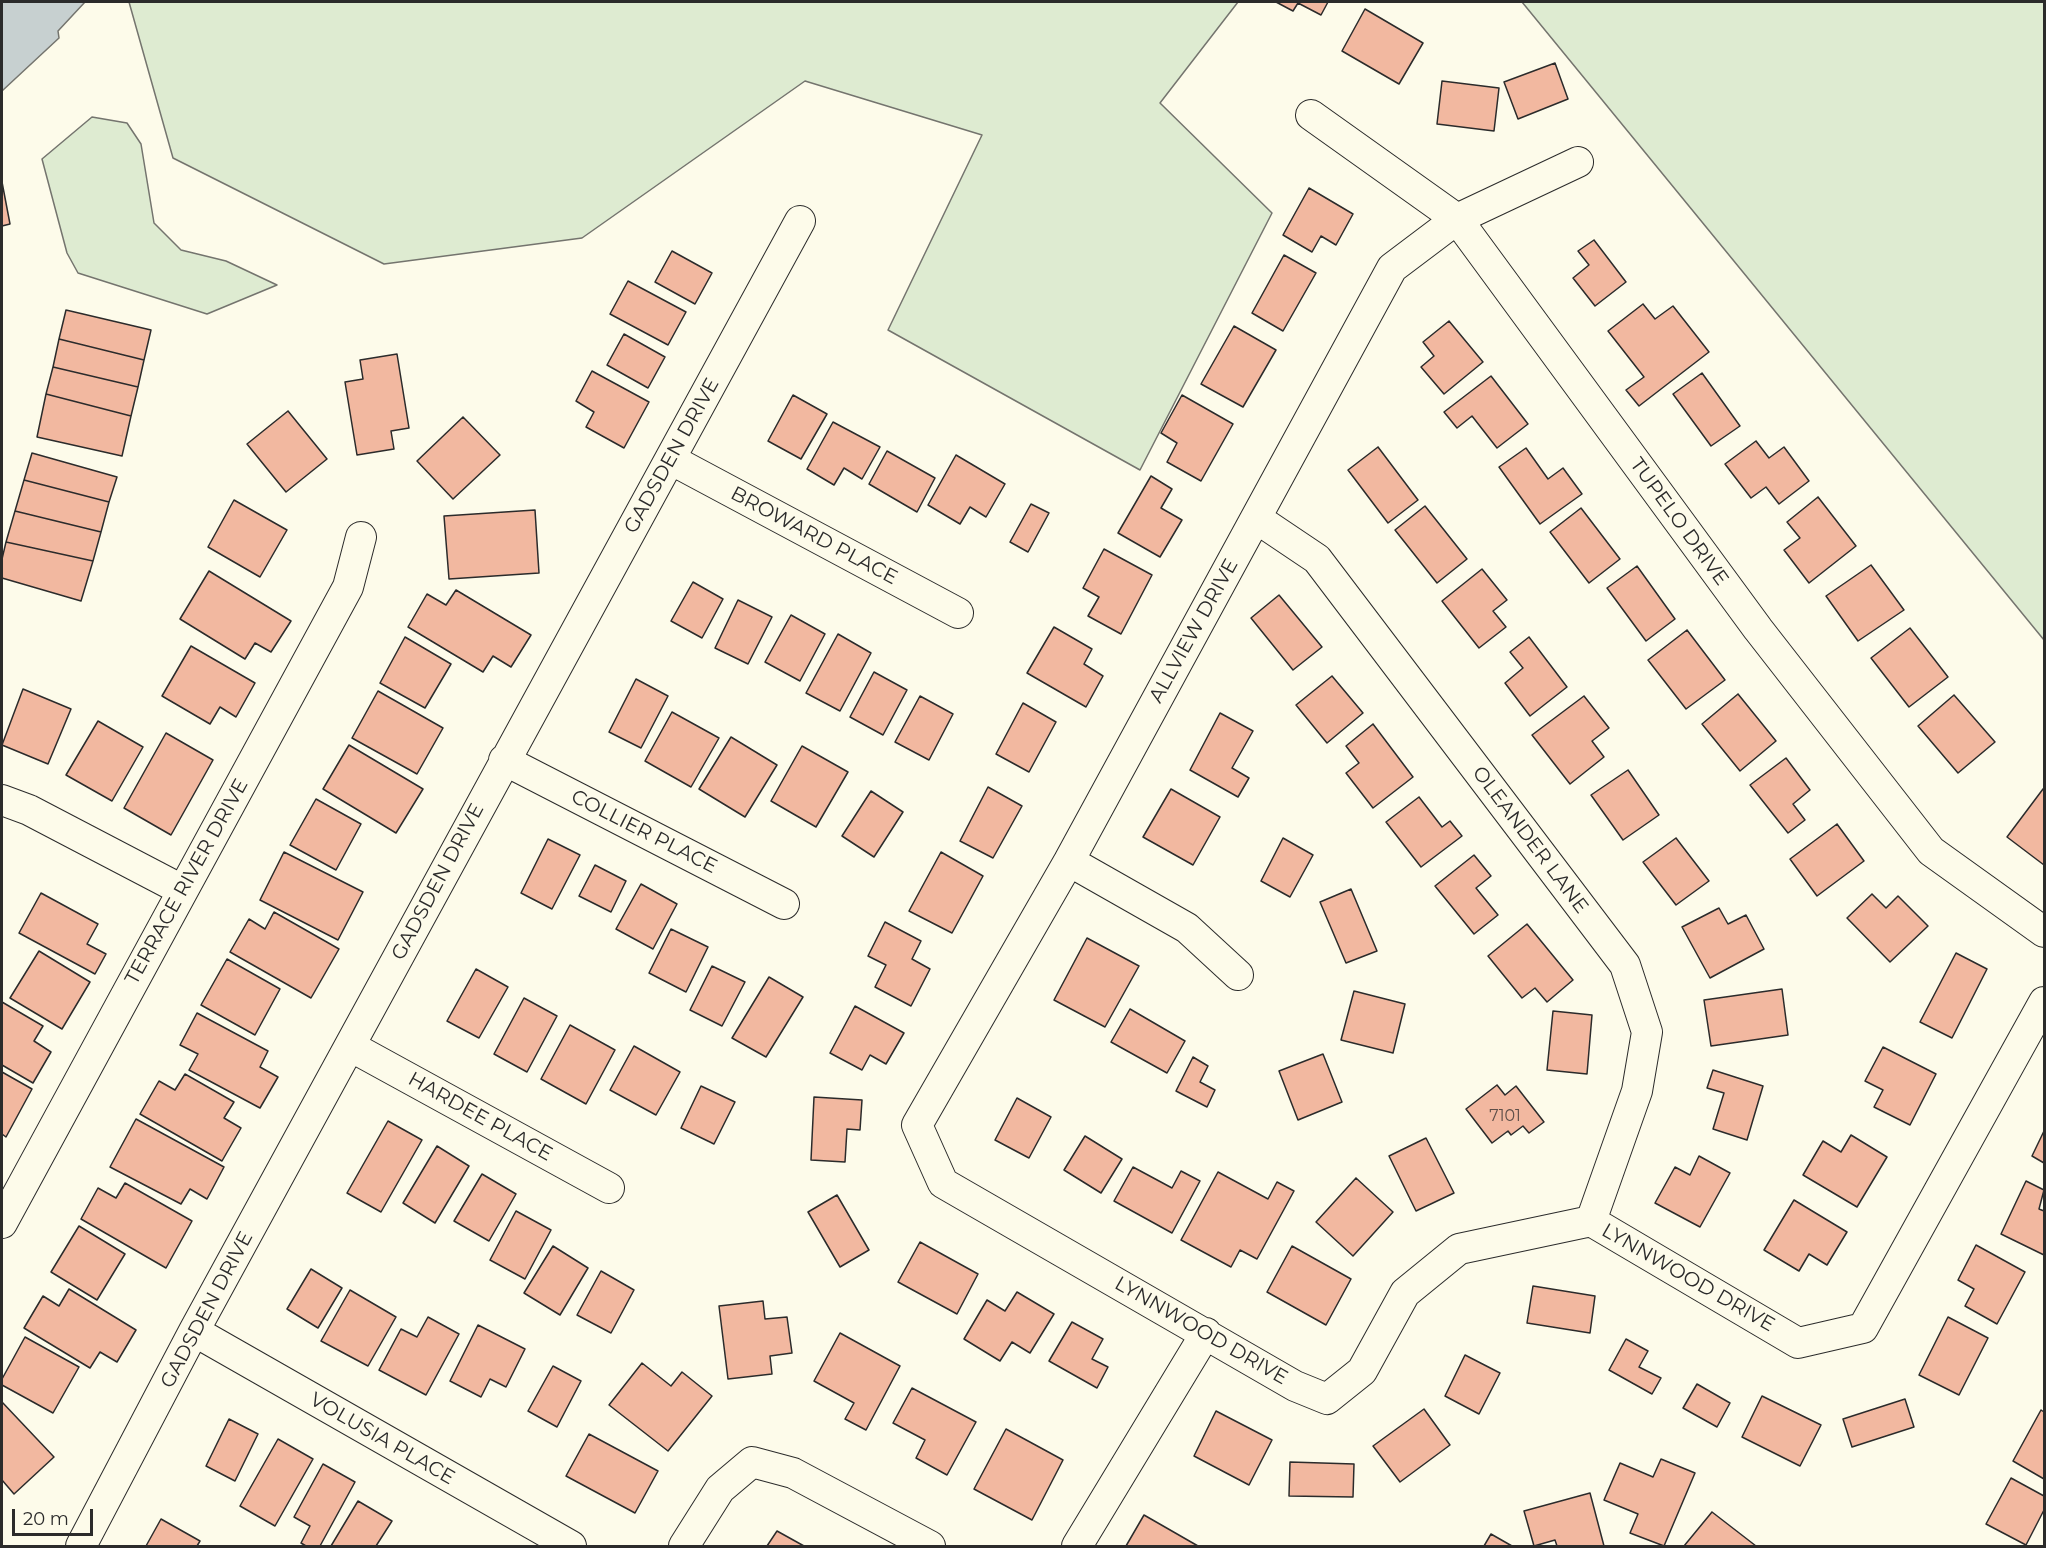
<!DOCTYPE html>
<html>
<head>
<meta charset="utf-8">
<style>
	body { margin:0 }
	#map { position:relative; width:2046px; height:1548px; overflow:hidden; background:#fdfbea; font-family:Montserrat,sans-serif }
	canvas { display:block }
	.frame { position:absolute; inset:0; border:3px solid #2b2b2b; pointer-events:none }
	.scale { position:absolute; left:12px; top:1509px; width:81px; height:27px; box-sizing:border-box; border:3px solid #2b2b2b; border-top:0; padding-left:8px; font-size:18px; line-height:21px; white-space:nowrap; color:#2b2b2b; -webkit-text-stroke:4px #fdfbea; paint-order:stroke }
</style>
</head>
<body>
<div id="map">
<canvas width="2046" height="1548"></canvas>
<div class="frame"></div>
<div class="scale">20 m</div>
</div>
<script>
const g = document.querySelector('canvas').getContext('2d');
g.lineJoin = 'round';
function fillPath(path, color) {
  g.fillStyle = color;
  g.fill(path, 'evenodd');
}
function toPath(rows) {
  const path = new Path2D();
  for (const r of rows) {
    path.moveTo(r[0], r[1]);
    for (let i = 2; i < r.length; i += 2) path.lineTo(r[i], r[i + 1]);
  }
  return path;
}
function stroke(path, color, width, dash) {
  g.strokeStyle = color;
  g.lineWidth = width;
  g.lineCap = dash ? 'butt' : 'round';
  g.setLineDash(dash || []);
  g.stroke(path);
}
function label(font, color, halo, rows, align = 'center') {
  g.font = font + ' Montserrat,sans-serif';
  g.lineWidth = 4.5;
  g.setLineDash([]);
  g.textBaseline = 'middle';
  g.strokeStyle = halo;
  g.fillStyle = color;
  for (const [text, x, y, turn = 0] of rows) {
    g.save();
    g.translate(x, y);
    g.rotate((+turn || 0) * Math.PI / 180);
    g.textAlign = isNaN(turn) ? turn : align;
    if (halo) g.strokeText(text, 0, 0);
    g.fillText(text, 0, 0);
    g.restore();
  }
}
const green = toPath([
	[129,2,1238,2,1160,103,1272,213,1140,470,888,330,982,135,805,81,582,238,384,264,173,158,129,2],
	[1522,2,2044,2,2044,640,1522,2],
	[92,117,127,123,141,144,154,223,181,250,226,261,277,285,207,314,78,273,67,253,42,159,92,117]
]);
fillPath(green, '#deebd1');
stroke(green, '#74746e', 1.5);
const water = toPath([
	[2,2,85,2,58,31,59,38,2,91,2,2]
]);
fillPath(water, '#c7d0d0');
stroke(water, '#74746e', 1.5);
const building = toPath([
	[1276,2,1328,2,1321,15,1298,3,1293,11,1276,2],
	[1365,9,1423,43,1399,84,1342,51,1365,9],
	[1555,63,1568,99,1518,119,1504,82,1555,63],
	[1442,81,1499,88,1494,131,1437,124,1442,81],
	[2,182,10,224,2,226,2,182],
	[1309,188,1353,214,1336,245,1321,236,1312,252,1283,235,1309,188],
	[1594,240,1626,282,1595,306,1573,278,1589,265,1578,251,1594,240],
	[672,251,712,273,695,304,655,282,672,251],
	[1284,255,1316,273,1283,331,1252,313,1284,255],
	[628,281,686,312,668,345,610,314,628,281],
	[1643,304,1655,319,1673,306,1709,352,1639,406,1626,390,1644,377,1608,331,1643,304],
	[66,310,151,330,144,360,59,339,66,310],
	[1449,321,1483,362,1444,394,1421,367,1434,356,1423,342,1449,321],
	[1234,326,1276,350,1243,407,1201,384,1234,326],
	[624,334,665,357,648,388,607,365,624,334],
	[59,339,144,360,138,387,53,367,59,339],
	[397,354,409,428,391,431,394,449,357,455,345,382,363,379,360,360,397,354],
	[53,367,138,387,131,416,46,394,53,367],
	[592,371,649,402,624,448,586,427,594,412,576,401,592,371],
	[1702,373,1740,426,1711,446,1673,394,1702,373],
	[1491,376,1528,424,1497,448,1472,416,1457,428,1444,412,1491,376],
	[46,394,131,416,122,456,37,437,46,394],
	[793,395,827,414,801,459,768,441,793,395],
	[1182,395,1233,424,1201,481,1167,462,1177,443,1161,433,1182,395],
	[288,411,327,459,286,492,247,444,288,411],
	[463,417,500,455,453,499,417,461,463,417],
	[833,422,880,447,862,479,844,468,834,485,807,469,833,422],
	[1756,441,1769,458,1784,447,1809,481,1779,504,1766,487,1751,498,1725,464,1756,441],
	[1378,447,1418,500,1388,523,1348,470,1378,447],
	[1526,448,1548,479,1563,468,1582,494,1540,524,1499,467,1526,448],
	[887,451,935,478,917,512,869,484,887,451],
	[32,453,117,477,109,502,24,480,32,453],
	[956,455,1005,484,986,517,970,507,960,524,928,505,956,455],
	[1151,476,1172,489,1161,508,1182,520,1160,557,1118,533,1151,476],
	[24,480,109,502,101,532,15,511,24,480],
	[1818,497,1856,546,1809,583,1784,550,1800,538,1787,522,1818,497],
	[234,500,287,530,260,577,208,547,234,500],
	[1031,504,1049,513,1028,552,1010,542,1031,504],
	[1425,506,1467,559,1437,583,1395,530,1425,506],
	[1581,508,1620,559,1589,583,1550,532,1581,508],
	[535,510,539,573,449,579,444,516,535,510],
	[15,511,101,532,93,561,6,542,15,511],
	[6,542,93,561,81,601,2,578,2,559,6,542],
	[1104,549,1152,575,1121,634,1088,616,1099,597,1083,588,1104,549],
	[1871,565,1904,610,1858,641,1826,596,1871,565],
	[1637,566,1675,619,1646,641,1607,588,1637,566],
	[1482,569,1507,600,1493,611,1506,627,1479,648,1442,601,1482,569],
	[209,571,291,621,271,652,255,643,245,659,180,619,209,571],
	[693,582,723,599,702,638,671,621,693,582],
	[456,590,531,635,511,667,493,656,483,672,408,627,427,594,446,605,456,590],
	[1279,595,1322,647,1293,670,1251,618,1279,595],
	[738,600,772,617,748,664,715,648,738,600],
	[791,615,825,634,800,681,765,662,791,615],
	[1054,627,1092,649,1084,664,1103,676,1086,707,1027,673,1054,627],
	[1910,628,1948,677,1909,707,1871,658,1910,628],
	[1687,630,1725,680,1686,709,1648,660,1687,630],
	[838,634,871,653,840,711,806,693,838,634],
	[405,637,451,664,425,708,380,683,405,637],
	[1529,637,1567,687,1530,716,1505,683,1523,668,1510,652,1529,637],
	[191,646,255,683,236,717,220,707,210,724,162,696,191,646],
	[874,672,907,690,883,735,850,717,874,672],
	[1332,676,1363,713,1327,743,1296,705,1332,676],
	[636,679,668,696,641,748,609,732,636,679],
	[23,689,71,709,48,764,2,745,23,689],
	[378,691,443,728,417,774,352,738,378,691],
	[1738,694,1776,741,1740,771,1702,724,1738,694],
	[1954,695,1995,742,1958,773,1918,726,1954,695],
	[920,696,953,714,929,760,895,742,920,696],
	[1584,696,1609,728,1592,741,1604,757,1570,784,1532,735,1584,696],
	[1023,703,1056,722,1029,772,996,754,1023,703],
	[672,712,719,738,691,787,645,761,672,712],
	[1220,713,1253,731,1232,768,1249,778,1238,797,1190,770,1220,713],
	[98,721,143,747,112,801,66,775,98,721],
	[1373,724,1413,777,1373,808,1346,773,1359,763,1346,746,1373,724],
	[166,733,213,760,171,835,124,808,166,733],
	[731,737,777,765,745,817,699,789,731,737],
	[349,745,423,789,396,833,323,789,349,745],
	[802,746,848,772,816,827,771,801,802,746],
	[1786,758,1810,790,1793,804,1805,820,1788,833,1750,785,1786,758],
	[1628,770,1659,815,1623,840,1591,795,1628,770],
	[988,787,1022,806,993,858,960,841,988,787],
	[1171,789,1220,817,1193,865,1143,837,1171,789],
	[2043,789,2044,790,2044,865,2007,837,2043,789],
	[871,791,903,812,874,857,842,836,871,791],
	[1419,797,1442,827,1450,821,1462,836,1421,867,1386,822,1419,797],
	[316,799,361,824,336,870,290,845,316,799],
	[1837,824,1864,861,1817,896,1790,859,1837,824],
	[1283,838,1313,855,1290,897,1261,881,1283,838],
	[1676,838,1709,881,1676,905,1643,862,1676,838],
	[548,839,580,855,552,909,521,893,548,839],
	[284,852,363,892,338,940,260,900,284,852],
	[941,852,983,876,952,933,909,911,941,852],
	[1474,855,1491,876,1476,888,1498,915,1474,934,1435,886,1474,855],
	[595,865,626,881,611,912,579,896,595,865],
	[641,884,677,904,653,949,616,929,641,884],
	[1351,889,1377,951,1346,963,1320,902,1351,889],
	[41,893,98,924,87,944,106,954,95,974,19,933,41,893],
	[1872,894,1886,908,1898,896,1928,926,1890,962,1847,918,1872,894],
	[1719,908,1728,924,1746,915,1764,949,1710,978,1682,927,1719,908],
	[274,912,339,949,311,998,230,952,249,919,265,929,274,912],
	[885,922,921,941,912,959,930,969,911,1006,875,987,886,965,868,956,885,922],
	[1527,924,1573,980,1547,1002,1535,988,1522,998,1488,956,1527,924],
	[671,929,708,947,686,992,649,973,671,929],
	[1087,938,1139,966,1105,1027,1054,1000,1087,938],
	[39,951,90,982,62,1029,10,998,39,951],
	[1956,953,1987,969,1952,1038,1920,1022,1956,953],
	[227,959,280,989,255,1035,201,1005,227,959],
	[712,966,745,982,722,1026,690,1010,712,966],
	[476,969,508,987,479,1038,447,1021,476,969],
	[769,977,803,997,766,1057,732,1038,769,977],
	[1782,989,1788,1035,1711,1046,1704,1000,1782,989],
	[1354,991,1405,1004,1393,1053,1341,1040,1354,991],
	[524,998,557,1016,527,1072,494,1054,524,998],
	[2,1002,43,1026,34,1041,51,1052,33,1083,2,1065,2,1002],
	[855,1006,904,1033,886,1064,870,1055,862,1070,830,1053,855,1006],
	[1130,1009,1185,1041,1167,1073,1111,1042,1130,1009],
	[1553,1011,1592,1015,1587,1074,1547,1070,1553,1011],
	[197,1013,268,1051,260,1067,278,1077,260,1108,189,1070,198,1054,180,1045,197,1013],
	[570,1025,615,1050,586,1104,541,1079,570,1025],
	[634,1046,680,1072,656,1115,610,1090,634,1046],
	[1883,1047,1936,1074,1910,1125,1874,1107,1883,1090,1865,1081,1883,1047],
	[1323,1054,1342,1102,1298,1120,1279,1071,1323,1054],
	[1193,1057,1208,1066,1200,1082,1215,1090,1207,1107,1176,1091,1193,1057],
	[1713,1070,1763,1086,1747,1140,1713,1129,1724,1093,1707,1088,1713,1070],
	[2,1072,32,1089,6,1137,2,1134,2,1072],
	[185,1074,234,1102,224,1118,241,1128,222,1161,140,1114,159,1081,175,1090,185,1074],
	[1497,1085,1505,1095,1516,1086,1544,1122,1529,1133,1523,1126,1511,1135,1508,1131,1492,1143,1466,1109,1497,1085],
	[701,1086,735,1102,714,1144,681,1128,701,1086],
	[814,1097,862,1100,860,1130,847,1129,845,1162,811,1160,814,1097],
	[1017,1098,1051,1117,1029,1158,995,1140,1017,1098],
	[136,1119,224,1167,207,1199,190,1189,181,1204,110,1167,136,1119],
	[388,1121,422,1140,381,1212,347,1193,388,1121],
	[2044,1131,2044,1163,2032,1156,2044,1131],
	[1851,1135,1887,1157,1857,1207,1803,1175,1823,1141,1841,1152,1851,1135],
	[1085,1136,1122,1159,1101,1193,1064,1170,1085,1136],
	[1426,1138,1454,1193,1416,1211,1389,1156,1426,1138],
	[437,1146,469,1166,435,1223,403,1203,437,1146],
	[1699,1156,1730,1173,1700,1227,1655,1203,1675,1167,1690,1175,1699,1156],
	[1133,1167,1172,1188,1181,1171,1200,1181,1172,1233,1114,1201,1133,1167],
	[1218,1172,1268,1199,1277,1182,1294,1191,1257,1259,1240,1250,1231,1267,1181,1240,1218,1172],
	[482,1174,516,1194,489,1241,454,1221,482,1174],
	[1356,1178,1393,1212,1353,1256,1316,1222,1356,1178],
	[2026,1181,2044,1190,2039,1209,2044,1211,2044,1255,2001,1234,2026,1181],
	[125,1183,192,1221,166,1268,81,1219,98,1188,116,1198,125,1183],
	[837,1195,869,1250,840,1267,808,1212,837,1195],
	[1794,1200,1847,1232,1827,1265,1809,1254,1799,1271,1764,1250,1794,1200],
	[516,1211,551,1230,525,1279,490,1260,516,1211],
	[79,1226,125,1254,97,1300,51,1272,79,1226],
	[920,1242,978,1274,957,1314,898,1282,920,1242],
	[1976,1245,2025,1272,1997,1324,1965,1306,1974,1289,1958,1280,1976,1245],
	[553,1246,588,1268,560,1315,524,1293,553,1246],
	[1292,1246,1351,1279,1326,1325,1267,1292,1292,1246],
	[311,1269,342,1288,318,1328,287,1309,311,1269],
	[601,1271,634,1290,611,1333,577,1315,601,1271],
	[1533,1286,1595,1296,1590,1333,1527,1323,1533,1286],
	[69,1289,136,1330,117,1362,100,1352,90,1368,24,1328,43,1296,59,1306,69,1289],
	[350,1290,396,1317,368,1366,321,1341,350,1290],
	[1017,1292,1054,1314,1030,1353,1012,1342,1000,1361,964,1339,987,1300,1005,1311,1017,1292],
	[763,1301,765,1319,787,1317,792,1353,770,1356,772,1374,728,1379,719,1306,763,1301],
	[428,1317,459,1334,426,1395,379,1370,401,1329,417,1337,428,1317],
	[1948,1317,1988,1338,1959,1395,1919,1375,1948,1317],
	[1072,1322,1103,1339,1092,1359,1108,1367,1097,1388,1049,1361,1072,1322],
	[478,1325,525,1349,506,1387,490,1379,481,1397,450,1381,478,1325],
	[840,1333,900,1366,866,1430,845,1419,854,1403,814,1381,840,1333],
	[25,1337,79,1367,53,1413,2,1385,2,1379,25,1337],
	[1626,1339,1648,1351,1639,1367,1661,1378,1652,1394,1609,1370,1626,1339],
	[1465,1355,1500,1373,1479,1414,1445,1396,1465,1355],
	[642,1363,671,1386,682,1372,712,1396,668,1451,609,1405,642,1363],
	[553,1366,581,1381,557,1427,528,1411,553,1366],
	[1697,1384,1730,1403,1717,1427,1683,1408,1697,1384],
	[912,1388,976,1422,947,1475,916,1458,925,1440,893,1423,912,1388],
	[1762,1396,1821,1425,1800,1466,1742,1437,1762,1396],
	[1905,1399,1914,1427,1852,1447,1843,1419,1905,1399],
	[2,1402,54,1457,14,1494,2,1480,2,1402],
	[1424,1409,1450,1445,1400,1482,1373,1446,1424,1409],
	[2041,1410,2044,1412,2044,1479,2013,1461,2041,1410],
	[1216,1411,1272,1440,1249,1485,1194,1456,1216,1411],
	[229,1419,258,1434,235,1481,206,1466,229,1419],
	[1006,1429,1063,1460,1032,1520,974,1489,1006,1429],
	[589,1434,658,1471,635,1513,566,1476,589,1434],
	[278,1439,313,1459,275,1526,240,1506,278,1439],
	[1661,1459,1695,1473,1664,1546,1630,1533,1638,1514,1604,1500,1620,1463,1653,1477,1661,1459],
	[1290,1462,1354,1464,1353,1497,1289,1496,1290,1462],
	[323,1464,355,1482,320,1546,306,1546,301,1543,310,1526,294,1517,323,1464],
	[2011,1478,2044,1496,2044,1510,2026,1545,1986,1524,2011,1478],
	[1590,1493,1604,1546,1557,1546,1555,1540,1534,1546,1524,1511,1590,1493],
	[358,1501,392,1521,376,1546,331,1546,358,1501],
	[1712,1512,1756,1546,1684,1546,1712,1512],
	[1144,1515,1198,1546,1126,1546,1144,1515],
	[161,1519,200,1541,197,1546,146,1546,161,1519],
	[777,1531,804,1546,767,1546,777,1531],
	[1491,1534,1512,1546,1484,1546,1491,1534]
]);
fillPath(building, '#f2b8a0');
stroke(building, '#2b2b2b', 1.5);
const minor = toPath([
	[1311,115,1457,219,1758,629,1931,851,2044,932],
	[1578,162,1457,219,1392,268,1069,861,917,1125,943,1183,1295,1386,1327,1399,1362,1371,1405,1293,1459,1249,1591,1221,1798,1343,1863,1328,2044,1002],
	[670,459,958,613],
	[1256,518,1317,559,1625,965,1647,1032,1637,1091,1591,1221],
	[504,760,784,904],
	[2,800,29,810,182,890],
	[1069,861,1187,928,1238,975],
	[350,1046,609,1188],
	[2,1223,348,587,361,537],
	[194,1331,571,1546],
	[81,1546,194,1331,800,221],
	[684,1546,720,1489,752,1462,793,1473,930,1546],
	[1077,1546,1206,1333]
]);
stroke(minor, '#2b2b2b', 32);
stroke(minor, '#fdfbea', 30);
label('16px', '#5d4e48', null, [
	["7101",1505,1116]
]);
label('20px', '#2b2b2b', '#fdfbea', [
	["GADSDEN DRIVE",672,456,-61],
	["TUPELO DRIVE",1679,522,54],
	["BROWARD PLACE",814,536,28],
	["ALLVIEW DRIVE",1194,631,-61],
	["COLLIER PLACE",644,832,27],
	["OLEANDER LANE",1530,840,53],
	["TERRACE RIVER DRIVE",187,882,-61],
	["GADSDEN DRIVE",438,882,-62],
	["HARDEE PLACE",480,1117,29],
	["LYNNWOOD DRIVE",1688,1278,30],
	["GADSDEN DRIVE",207,1310,-62],
	["LYNNWOOD DRIVE",1201,1331,30],
	["VOLUSIA PLACE",382,1439,30]
]);
</script>
</body>
</html>
